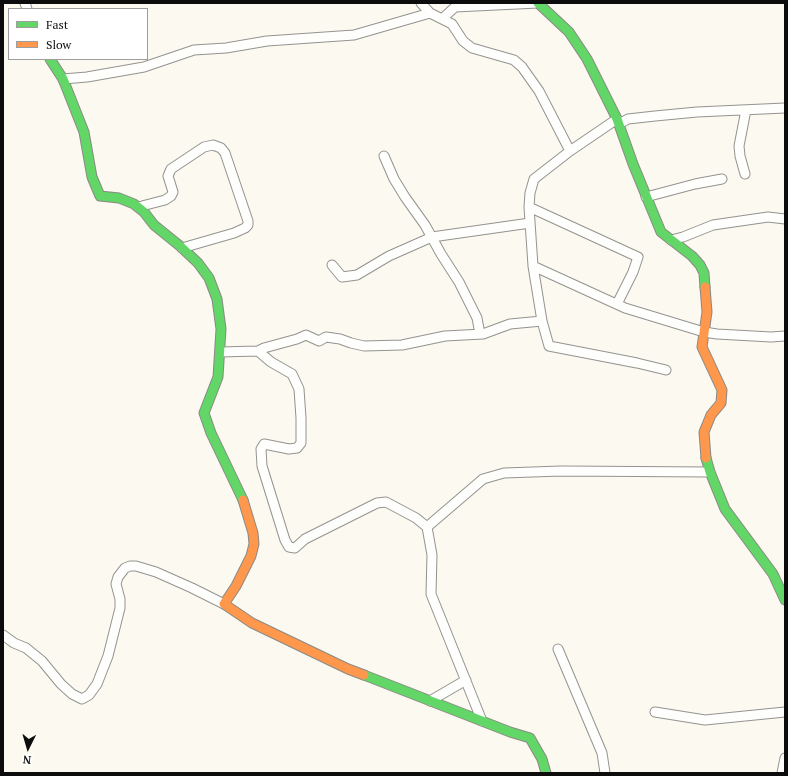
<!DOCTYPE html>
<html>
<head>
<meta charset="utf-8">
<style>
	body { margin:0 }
	#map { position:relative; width:788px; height:776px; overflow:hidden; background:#fbf9f0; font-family:"PT Serif",serif }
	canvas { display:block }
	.frame { position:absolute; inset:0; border:4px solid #0c0c0c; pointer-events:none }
	.legend { position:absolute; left:8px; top:8px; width:140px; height:52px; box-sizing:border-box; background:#fff; border:1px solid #9e9e9e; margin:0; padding:5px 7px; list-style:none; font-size:12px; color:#0c0c0c }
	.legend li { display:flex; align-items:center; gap:8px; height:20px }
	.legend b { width:20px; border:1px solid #9e9e9e }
	.north { position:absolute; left:8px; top:728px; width:40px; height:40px; -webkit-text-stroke:3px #fff; paint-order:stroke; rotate:185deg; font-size:11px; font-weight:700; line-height:16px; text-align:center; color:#0c0c0c }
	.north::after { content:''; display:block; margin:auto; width:14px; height:18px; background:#0c0c0c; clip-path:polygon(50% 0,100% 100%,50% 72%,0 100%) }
</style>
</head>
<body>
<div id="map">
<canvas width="788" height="776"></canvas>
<div class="frame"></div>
<ul class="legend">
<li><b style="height:5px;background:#63d668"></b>Fast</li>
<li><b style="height:5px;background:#ff974d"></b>Slow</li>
</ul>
<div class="north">N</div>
</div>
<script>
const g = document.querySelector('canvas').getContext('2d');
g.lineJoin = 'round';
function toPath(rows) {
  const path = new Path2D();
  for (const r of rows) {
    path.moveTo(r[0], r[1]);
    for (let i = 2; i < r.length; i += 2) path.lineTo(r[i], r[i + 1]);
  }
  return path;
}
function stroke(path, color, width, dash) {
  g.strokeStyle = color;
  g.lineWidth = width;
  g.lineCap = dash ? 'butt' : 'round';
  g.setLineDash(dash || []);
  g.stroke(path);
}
const street = toPath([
	[25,3,27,9],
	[421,3,430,13,452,24,463,41,472,48,514,60,522,67,539,91,570,151],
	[443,18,455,7,538,3],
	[63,79,87,77,144,67,194,50,226,48,267,41,354,35,430,13],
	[617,119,570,151,534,179,530,193,529,207,533,266,542,321,549,346,637,363,666,370],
	[619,124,628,119,655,116,697,112,785,108],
	[384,156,394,179,405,197,425,225,441,254,459,282,477,318,480,334],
	[745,174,740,156,739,146,746,110],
	[646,197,695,184,722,179],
	[138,207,165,200,171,196,173,192,168,176,171,169,204,147,213,145,221,148,225,153,248,221,248,225,245,228,234,233,182,248],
	[529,207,638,257,633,272,617,304],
	[671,240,683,237,713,225,768,217,785,219],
	[332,265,342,277,357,275,389,256,432,237,530,223],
	[533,266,625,308,704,332,717,334,771,337,785,336],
	[258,351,271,362,292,374,299,389,301,418,301,443,297,448,289,449,264,444,261,449,262,466,285,540,289,547,295,548,305,539,377,503,386,502,416,518,427,527,432,555,431,594,482,721],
	[220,352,258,351,264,348,297,339,306,335,319,341,326,337,340,339,351,343,364,346,402,345,445,336,483,334,510,324,542,321],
	[427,527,483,479,504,473,561,471,710,472],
	[3,635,14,643,26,648,42,661,61,684,72,694,82,699,89,695,97,684,108,656,120,608,120,599,116,584,118,577,125,568,130,566,136,566,156,572,192,588,224,604],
	[558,649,602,753,605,773],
	[430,701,466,680],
	[655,712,705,720,785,712],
	[782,773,785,758]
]);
const fast = toPath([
	[538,3,569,32,587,59,617,119,633,164,661,232,692,256,700,265,704,273,705,287],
	[50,59,63,79,84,132,92,177,100,196,119,198,134,204,144,212,154,225,180,246,198,263,209,278,217,299,221,329,218,377,204,413,211,433,243,500],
	[706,458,710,472,725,509,773,574,785,600],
	[364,675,510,732,530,738,542,759,546,773]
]);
const slow = toPath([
	[705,287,707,312,702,347,722,390,721,403,711,415,704,432,706,458],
	[243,500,253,533,254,544,251,556,236,586,224,604,252,623,348,669,364,675]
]);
stroke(street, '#94938f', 11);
stroke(fast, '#8a8985', 11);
stroke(slow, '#8a8985', 11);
stroke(street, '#fefefd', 9);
stroke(fast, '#63d668', 9);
stroke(slow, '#ff974d', 9);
</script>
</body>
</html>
